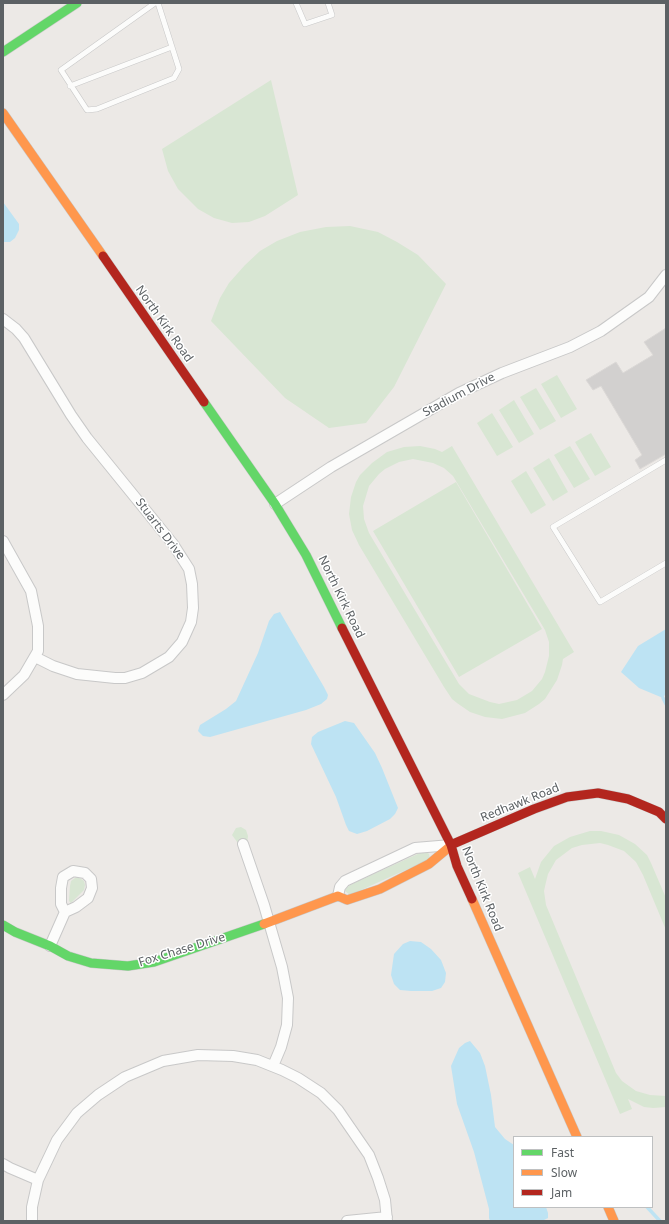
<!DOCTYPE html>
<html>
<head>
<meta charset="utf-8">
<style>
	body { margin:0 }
	#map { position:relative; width:669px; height:1224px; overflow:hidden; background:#ece9e6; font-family:"Noto Sans",sans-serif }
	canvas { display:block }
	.frame { position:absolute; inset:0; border:4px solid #5c6164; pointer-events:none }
	.legend { position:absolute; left:513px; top:1136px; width:140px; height:72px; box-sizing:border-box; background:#fff; border:1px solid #bec0c1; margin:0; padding:5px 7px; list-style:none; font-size:12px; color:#5c6164 }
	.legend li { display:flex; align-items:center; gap:8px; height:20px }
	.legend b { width:20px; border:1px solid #bec0c1 }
</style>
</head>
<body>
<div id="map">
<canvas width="669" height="1224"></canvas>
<div class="frame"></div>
<ul class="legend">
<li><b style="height:5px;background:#63d668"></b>Fast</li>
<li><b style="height:5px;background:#ff974d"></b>Slow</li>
<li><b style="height:5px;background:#b3261e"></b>Jam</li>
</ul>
</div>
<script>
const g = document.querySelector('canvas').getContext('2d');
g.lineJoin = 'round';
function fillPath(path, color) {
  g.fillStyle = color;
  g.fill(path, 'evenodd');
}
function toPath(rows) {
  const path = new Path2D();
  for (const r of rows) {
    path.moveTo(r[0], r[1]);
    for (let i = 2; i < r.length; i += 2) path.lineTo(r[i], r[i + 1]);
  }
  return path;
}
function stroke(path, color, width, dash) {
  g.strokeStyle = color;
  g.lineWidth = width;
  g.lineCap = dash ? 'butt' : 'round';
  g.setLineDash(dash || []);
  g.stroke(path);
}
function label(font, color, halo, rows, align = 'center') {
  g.font = font + ' "Noto Sans",sans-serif';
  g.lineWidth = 3;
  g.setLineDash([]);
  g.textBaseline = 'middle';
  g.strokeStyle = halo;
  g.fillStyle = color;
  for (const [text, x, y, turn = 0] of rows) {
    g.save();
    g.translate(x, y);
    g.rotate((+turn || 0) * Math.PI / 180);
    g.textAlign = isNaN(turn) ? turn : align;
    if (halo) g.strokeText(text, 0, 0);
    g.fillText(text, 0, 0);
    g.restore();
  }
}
fillPath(toPath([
	[271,80,298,195,265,216,249,222,232,223,214,218,198,209,178,189,168,171,162,149],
	[350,226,378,232,397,242,418,255,446,284,394,387,366,423,329,428,285,398,211,321,220,298,229,283,245,265,260,251,277,241,300,232,326,227],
	[557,375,577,409,561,418,541,384],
	[536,388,556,421,540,430,520,397],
	[514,400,534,434,519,443,499,410],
	[492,413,513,447,497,456,477,423],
	[591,433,611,467,595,476,575,442],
	[420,446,435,449,442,452,452,446,574,652,563,659,562,665,557,680,545,699,539,704,525,713,502,719,485,717,470,712,457,703,452,699,444,687,359,545,352,530,349,514,351,497,356,482,360,475,372,463,387,452,404,447],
	[413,459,433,463,444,468,453,476,545,630,549,642,549,656,545,672,542,679,532,691,517,700,499,704,490,702,469,694,459,684,369,533,364,519,363,506,369,486,379,474,385,469,399,462],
	[570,446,590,479,574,488,554,455],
	[549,458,568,492,553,501,533,468],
	[526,471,546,505,531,514,511,481],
	[456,482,542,629,459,677,373,531],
	[241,827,246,830,248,836,246,851,243,850,232,835,236,828],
	[590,831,601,831,619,835,635,844,647,855,651,863,666,898,666,930,643,875,636,862,624,851,608,845,600,843,582,845,572,848,556,860,548,874,546,882,544,891,546,905,616,1073,622,1081,636,1091,650,1095,666,1096,666,1107,653,1108,644,1107,628,1099,632,1109,620,1114,518,873,530,867,535,879,541,862,554,846,570,837],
	[426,851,429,854,430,859,350,895,345,891,347,887,354,883,422,852],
	[78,877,84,881,85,885,84,890,71,903,69,901,70,886,71,881,75,878]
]), '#d8e6d3');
fillPath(toPath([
	[3,202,19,224,19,230,15,238,10,242,3,242],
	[280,612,324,687,328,695,327,699,321,704,306,710,210,737,203,736,198,731,200,725,226,709,236,701,258,653,269,621,274,614],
	[666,629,666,693,663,698,639,688,621,672,638,646],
	[345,721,354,723,375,753,382,768,398,808,395,814,390,819,367,831,357,834,349,831,346,825,336,797,311,744,312,737,318,732],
	[410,941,421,942,431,949,441,960,446,973,445,982,441,988,432,991,411,991,400,990,394,984,391,975,394,954,403,944],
	[470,1041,480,1053,485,1066,491,1095,495,1127,505,1139,514,1145,514,1207,546,1207,548,1213,548,1218,544,1220,490,1221,489,1218,489,1209,474,1152,457,1104,451,1066,459,1048,465,1043]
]), '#bde3f3');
stroke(toPath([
	[663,698,666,704],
	[647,1207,660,1221]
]), '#bde3f3', 3.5);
const building = toPath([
	[666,328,666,454,640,469,635,460,642,455,601,386,593,390,586,380,616,362,623,373,653,355,644,342,666,328]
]);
fillPath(building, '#d2d0cf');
stroke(building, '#dbd8d6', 1);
const lane = toPath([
	[155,3,61,70,87,110,97,109,174,78,179,69,158,3],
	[296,3,305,24,332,15,328,3],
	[70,86,172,47],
	[666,460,553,527,600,602,666,563]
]);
const street = toPath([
	[3,319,16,329,24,338,71,415,87,438,173,544,189,569,192,584,193,608,191,622,182,642,169,657,142,673,125,678,115,678,77,674,53,666,35,657],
	[275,504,331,467,459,393,502,373,570,347,601,331,649,297,666,275],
	[3,541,31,591,38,626,38,651,24,675,3,695],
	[243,844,264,905,282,967,288,998,287,1025,281,1047,273,1066],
	[338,896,340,887,345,881,415,848,451,845],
	[50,946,65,912,76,907,88,898,92,888,91,879,85,873,73,871,63,877,61,888,61,904,65,912],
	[3,1164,10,1168,38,1180],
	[32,1221,32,1207,38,1180,57,1140,77,1113,98,1095,125,1077,163,1061,198,1055,233,1056,257,1060,282,1070,298,1078,321,1093,338,1110,369,1155,378,1178,385,1200,387,1221],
	[347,1221,387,1217]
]);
const fast = toPath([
	[3,52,77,3],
	[204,402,275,504,306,555,342,628],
	[3,925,15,932,50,946,68,956,91,963,128,966,154,962,264,924]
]);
const slow = toPath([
	[3,113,103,256],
	[472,899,577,1137],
	[264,924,338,896,347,900,380,889,429,864,453,844],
	[608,1207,614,1221]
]);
const jam = toPath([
	[103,256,204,402],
	[342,628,451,845,457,866,472,899],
	[453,844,534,809,567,797,598,793,628,799,659,812,666,819]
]);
stroke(lane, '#c8c8c8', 6);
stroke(street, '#c8c8c8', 12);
stroke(fast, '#c8c8c8', 10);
stroke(slow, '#c8c8c8', 10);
stroke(jam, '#c8c8c8', 10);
stroke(lane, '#fcfcfb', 5);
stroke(street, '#fcfcfb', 10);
stroke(fast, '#63d668', 9);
stroke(slow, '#ff974d', 9);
stroke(jam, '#b3261e', 9);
label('12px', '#5c6164', '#fff', [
	["North Kirk Road",164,324,55],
	["Stadium Drive",459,395,-28],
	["Stuarts Drive",160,529,53],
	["North Kirk Road",341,597,64],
	["Redhawk Road",520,803,-22],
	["North Kirk Road",482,889,68],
	["Fox Chase Drive",182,950,-17]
]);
</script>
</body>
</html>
